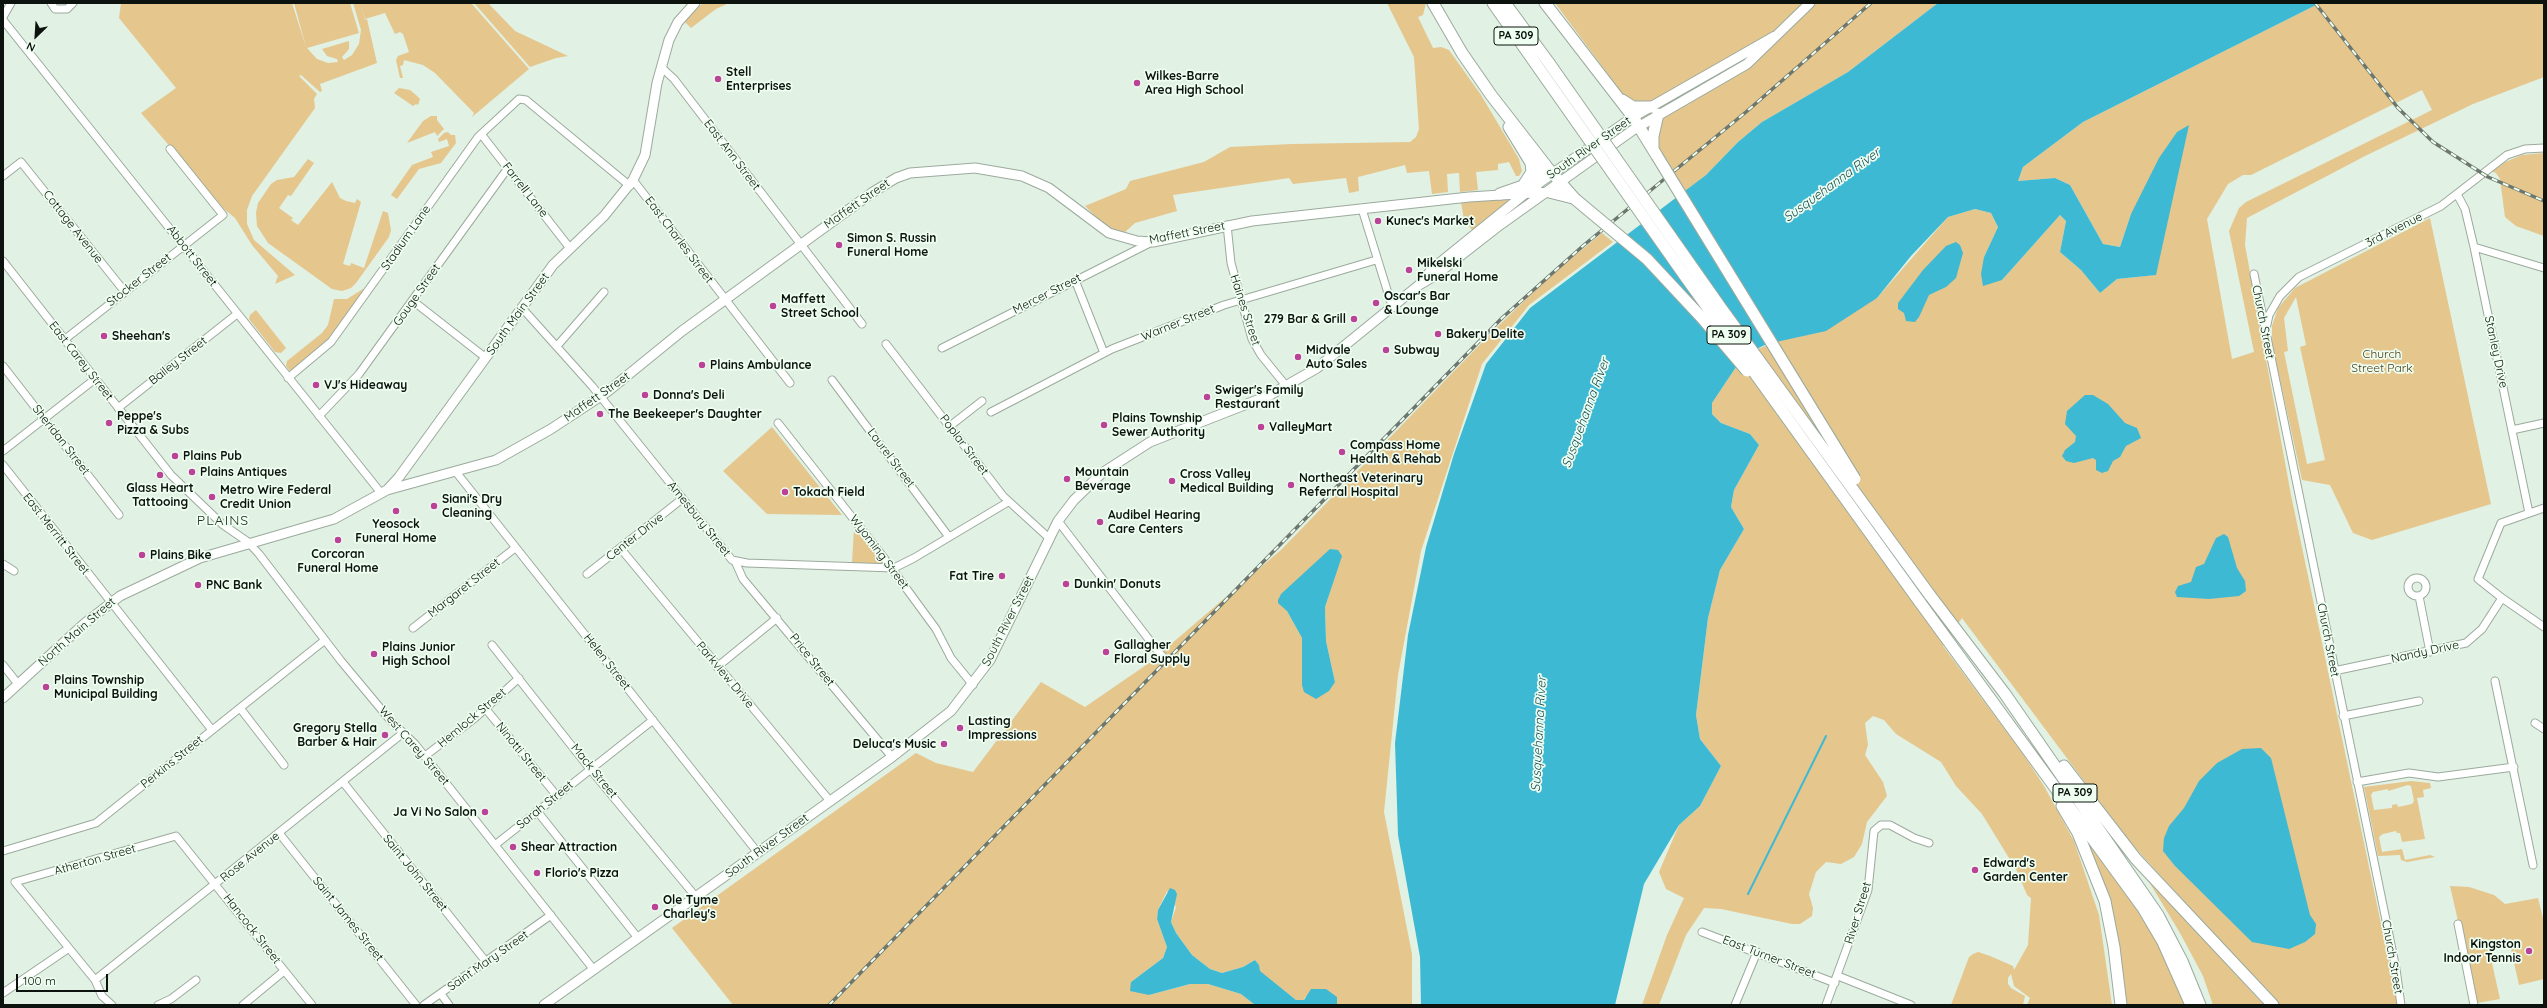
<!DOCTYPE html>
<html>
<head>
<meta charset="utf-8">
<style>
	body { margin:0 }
	#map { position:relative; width:2547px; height:1008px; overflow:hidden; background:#e1f1e3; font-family:Quicksand,sans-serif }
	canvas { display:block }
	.frame { position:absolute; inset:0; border:4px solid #0c120d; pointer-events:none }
	.north { position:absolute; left:16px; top:16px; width:40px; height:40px; -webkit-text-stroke:3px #eefef0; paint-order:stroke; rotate:205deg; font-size:11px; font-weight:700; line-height:16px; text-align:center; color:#0c120d }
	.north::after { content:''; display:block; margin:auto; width:14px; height:18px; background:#0c120d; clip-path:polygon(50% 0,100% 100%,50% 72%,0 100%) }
	.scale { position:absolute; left:16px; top:974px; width:92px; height:18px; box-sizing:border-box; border:2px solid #0c120d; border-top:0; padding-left:5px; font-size:12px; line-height:14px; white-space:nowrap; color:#0c120d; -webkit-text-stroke:3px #eefef0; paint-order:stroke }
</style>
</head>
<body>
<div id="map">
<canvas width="2547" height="1008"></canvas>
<div class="frame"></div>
<div class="north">N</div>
<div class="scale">100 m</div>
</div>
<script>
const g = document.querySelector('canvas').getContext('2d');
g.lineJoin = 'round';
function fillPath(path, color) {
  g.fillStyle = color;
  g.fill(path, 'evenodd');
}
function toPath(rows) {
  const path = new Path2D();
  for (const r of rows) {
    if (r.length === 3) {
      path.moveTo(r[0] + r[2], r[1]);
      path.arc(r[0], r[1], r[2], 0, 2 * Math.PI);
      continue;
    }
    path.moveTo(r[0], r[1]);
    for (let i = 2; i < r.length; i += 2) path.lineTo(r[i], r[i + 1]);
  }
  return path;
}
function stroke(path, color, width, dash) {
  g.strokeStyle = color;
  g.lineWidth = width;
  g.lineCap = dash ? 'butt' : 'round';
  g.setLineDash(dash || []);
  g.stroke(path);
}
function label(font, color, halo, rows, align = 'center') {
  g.font = font + ' Quicksand,sans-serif';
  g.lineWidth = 3.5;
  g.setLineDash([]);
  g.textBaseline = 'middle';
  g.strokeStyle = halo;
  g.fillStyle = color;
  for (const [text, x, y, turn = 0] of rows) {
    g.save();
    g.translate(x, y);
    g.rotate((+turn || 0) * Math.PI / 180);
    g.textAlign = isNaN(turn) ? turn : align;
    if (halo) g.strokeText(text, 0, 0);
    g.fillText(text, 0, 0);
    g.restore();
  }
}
fillPath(toPath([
	[121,3,292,3,306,47,294,3,350,3,359,33,307,48,317,59,328,63,338,62,337,59,327,56,322,49,349,41,349,49,342,57,344,60,352,55,359,44,361,30,353,3,360,3,365,20,367,19,377,63,320,84,322,91,320,92,301,75,299,76,317,94,314,99,315,108,252,196,247,210,247,224,254,240,295,275,275,284,278,276,252,245,235,218,224,209,141,113,176,88,119,18],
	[360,3,471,3,529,69,472,117,474,113,435,73,423,65,404,60,403,65,400,66,403,78,400,78,396,60,398,56,409,52,403,34,400,32,395,34,385,13,365,19],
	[474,3,488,3,515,31,568,56,556,58,530,67],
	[703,3,729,3,716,9,691,28,684,21],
	[1387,3,1426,3,1423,15,1418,17,1433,48,1441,47,1449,50,1481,95,1519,159,1522,171,1519,176,1516,176,1509,162,1498,164,1498,170,1476,172,1478,190,1460,192,1459,173,1447,174,1448,192,1432,194,1429,171,1407,173,1405,165,1358,177,1359,191,1349,193,1346,178,1293,184,1289,178,1173,195,1177,211,1135,223,1125,232,1112,230,1102,223,1085,206,1126,189,1130,181,1204,162,1230,147,1292,144,1410,142,1416,137,1419,129,1414,57],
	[1555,3,1938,3,1848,72,1762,122,1738,142,1706,175,1684,192,1660,150,1616,85],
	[2320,3,2544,3,2544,77,2473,104,2365,156,2247,218,2245,245,2291,495,2398,1005,2278,1005,2129,841,1962,618,1943,646,2023,754,2044,786,2074,841,2099,915,2112,1005,2027,1005,2030,998,2014,986,2011,974,2008,978,2008,984,2011,988,2025,996,2023,1005,1951,1005,1969,957,1973,954,1978,952,1990,956,2013,966,2014,970,2028,945,2031,898,2027,895,2017,871,1982,814,1956,786,1941,762,1896,734,1884,720,1873,716,1865,723,1868,745,1865,755,1883,782,1887,796,1867,822,1862,844,1854,857,1841,864,1826,862,1816,872,1809,894,1813,908,1812,916,1800,924,1792,924,1721,909,1704,908,1686,935,1659,1005,1642,1005,1667,935,1684,898,1666,889,1659,872,1679,825,1700,806,1721,766,1700,739,1696,715,1708,618,1720,570,1744,529,1731,507,1734,490,1759,445,1750,434,1721,423,1712,414,1712,403,1744,355,1877,298,1948,217,1975,209,1991,213,1998,227,1984,257,2002,280,2060,215,2066,221,2060,252,2081,270,2100,293,2117,279,2155,275,2131,214,2120,247,2103,244,2070,185,2055,178,2018,181,2023,167,2083,122],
	[2422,90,2432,110,2246,202,2239,208,2229,231,2254,352,2232,359,2207,219,2228,184,2243,175,2251,175],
	[399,88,410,90,416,95,420,99,418,105,416,104,413,106,394,93],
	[431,116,437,116,437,120,444,129,437,136,435,132,407,143,423,121],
	[448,132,451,135,455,135,456,143,441,163,419,169,397,199,391,195,412,165,433,157,431,152,449,146,447,139,439,142,438,139,444,133],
	[2544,153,2544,236,2516,226,2505,217,2500,179,2496,173,2491,171,2503,163,2522,155],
	[308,159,314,163,291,196,288,195,279,208,293,218,291,220,298,225,332,182,340,198,346,201,355,203,357,199,361,202,343,264,350,266,351,263,364,268,383,211,388,213,391,230,389,237,356,283,351,288,342,291,332,289,268,243,257,226,256,213,258,203,271,184,277,180,294,177],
	[1503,198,1507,200,1507,204,1473,231,1464,220,1461,202],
	[2430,218,2491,504,2372,540,2353,533,2330,485,2302,480,2272,343,2272,326,2278,308,2295,288],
	[2296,297,2306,345,2300,347,2325,460,2307,464,2284,352,2288,351,2284,318],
	[1602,233,1613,242,1529,305,1482,364,1421,551,1398,675,1384,812,1412,954,1412,1005,1337,1005,1337,997,1305,997,1304,1000,1296,1000,1259,971,1259,965,1255,960,1243,967,1222,973,1210,969,1192,955,1176,933,1171,922,1176,907,1167,891,1158,910,1157,919,1167,947,1163,958,1131,982,1149,995,1190,984,1208,984,1241,994,1255,1005,733,1005,672,928,916,753,936,763,973,772,1041,682,1085,707,1149,663,1282,549,1491,333,1548,278],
	[1331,588,1325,607,1326,641,1335,682,1302,685,1302,638,1287,611],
	[363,289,364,290,328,343,290,371,286,366,287,361,322,333,328,325,334,299,347,299],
	[256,310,286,348,281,353,275,352,249,319,250,315],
	[772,427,842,515,767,514,723,471],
	[854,528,883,564,852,563],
	[2411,781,2430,783,2431,788,2423,790,2424,797,2417,798,2425,839,2402,842,2400,833,2397,833,2396,831,2383,834,2379,837,2382,852,2402,849,2405,860,2430,855,2435,857,2407,862,2401,860,2400,855,2378,856,2364,787],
	[2408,785,2411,786,2414,801,2412,804,2398,807,2397,804,2392,805,2392,808,2374,810,2371,795,2373,792,2388,789,2388,791],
	[2080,830,2138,908,2164,952,2188,1005,2126,1005,2108,898,2093,855],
	[2145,875,2252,992,2264,1005,2213,1005,2203,976,2180,933],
	[2450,886,2469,887,2494,895,2505,904,2538,898,2544,922,2544,979,2519,985,2509,940,2488,945,2500,999,2477,1003]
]), '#e5c68d');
fillPath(toPath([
	[1938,3,2320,3,2083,122,2023,167,2018,181,2055,178,2070,185,2103,244,2120,247,2131,214,2159,158,2177,132,2189,125,2156,275,2117,279,2100,293,2081,270,2060,252,2066,221,2060,215,2002,280,1983,286,1981,274,1984,257,1998,227,1991,213,1975,209,1948,217,1911,256,1877,298,1826,331,1767,344,1744,355,1712,403,1712,414,1721,423,1750,434,1759,445,1734,490,1731,507,1744,529,1720,570,1708,618,1696,715,1700,739,1721,766,1700,806,1679,825,1644,884,1615,1005,1421,1005,1420,957,1398,835,1395,743,1408,635,1426,547,1454,454,1486,364,1530,308,1706,175,1738,142,1762,122,1848,72],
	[1956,242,1960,245,1963,253,1956,278,1946,287,1929,295,1919,317,1915,322,1906,321,1904,313,1898,309,1898,303,1923,270,1946,246],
	[2085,395,2093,395,2108,404,2125,423,2137,428,2141,438,2126,446,2120,457,2113,461,2108,471,2102,473,2096,470,2096,460,2093,458,2074,463,2066,461,2062,456,2065,450,2075,442,2076,436,2065,424,2067,411],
	[2224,534,2228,537,2237,568,2245,581,2246,591,2239,596,2209,599,2177,597,2175,592,2178,586,2191,582,2196,567,2204,564,2216,538],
	[1330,549,1338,550,1342,556,1325,607,1326,641,1335,682,1329,691,1316,699,1304,692,1302,685,1302,638,1287,611,1278,603,1278,600,1281,594],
	[2261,748,2271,758,2310,915,2316,924,2315,934,2305,942,2289,949,2252,942,2175,866,2163,851,2164,838,2169,826,2184,808,2199,781,2217,763,2242,749],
	[1170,888,1175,890,1177,894,1171,922,1176,933,1192,955,1210,969,1222,973,1243,967,1255,960,1259,965,1260,971,1296,1000,1304,1000,1311,989,1326,989,1337,997,1337,1005,1255,1005,1241,994,1208,984,1190,984,1149,995,1130,991,1131,982,1163,958,1167,947,1157,919,1158,910]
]), '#3eb9d4');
stroke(toPath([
	[1748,894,1826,736]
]), '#3eb9d4', 2);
const minor = toPath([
	[51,3,55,9,67,9,73,3],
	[3,17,11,3],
	[3,20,381,493],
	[661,67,674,79,862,324],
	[481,134,569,247],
	[3,176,21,162,125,292],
	[633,180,790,383],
	[2457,194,2465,209,2474,247,2529,513],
	[1362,209,1392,306],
	[1227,225,1231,263,1252,339,1261,355,1287,387],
	[2474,247,2544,268],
	[3,261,171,475,222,524,248,542,259,554,341,661,391,721,415,744,594,970],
	[2254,274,2396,969,2401,1005],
	[1075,280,1104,353],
	[413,301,486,358],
	[522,308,592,386,732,560,747,563,894,568,914,558,1008,502],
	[2266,329,2269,315,2280,296,2299,277,2441,206,2507,155,2525,149,2544,148],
	[64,340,223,215,170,149],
	[886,344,1003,496,1049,538],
	[557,346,604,292],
	[942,348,1152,242],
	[3,366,119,515],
	[288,378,331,342,478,137,519,99,526,100,630,186],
	[832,380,949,537],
	[118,408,237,314],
	[991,412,1112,349,1224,305,1376,260],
	[319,416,359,374,508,168],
	[778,423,881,554,936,629,951,658,973,685],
	[950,426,982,401],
	[2512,430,2544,423],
	[3,451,95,379],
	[3,465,212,730],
	[456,472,758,853],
	[1058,521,1157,650,1166,660],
	[621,549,830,801],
	[735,561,743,579,892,757],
	[3,564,14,571],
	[587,574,682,499],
	[2417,587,9],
	[2419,596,2430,652],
	[2502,598,2544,627],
	[413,628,515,548],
	[492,645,590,769,696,897],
	[3,665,18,684],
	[717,667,777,618],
	[2334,671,2466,643,2482,629,2502,598,2478,579,2501,523,2544,508],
	[2495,681,2533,865],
	[240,708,284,765],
	[485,708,557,796],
	[2343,716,2419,701],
	[2535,723,2544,729],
	[425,756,475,718,519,678],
	[343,782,487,963],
	[2357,782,2409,773,2438,777,2514,767],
	[537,811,638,938],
	[279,833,416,1005],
	[495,845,653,720],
	[3,851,96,823,325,640],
	[2458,924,2474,1005],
	[1702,932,1835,983],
	[1838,976,1911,1005],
	[95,980,403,733],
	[3,993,69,948],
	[441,994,449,1005],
	[112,1005,102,996,95,980,15,882,176,836,312,1005],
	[158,1005,171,999,196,980],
	[243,1005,284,971],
	[424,1005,551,915],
	[1735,1005,1757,952],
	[1826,1005,1868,890,1874,831,1881,825,1890,825,1914,838,1929,843]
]);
const major = toPath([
	[1424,279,1432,269,1532,188,1633,117,1775,36],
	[387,490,496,460,551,429,607,392,682,331,873,192,896,178,910,173,975,168,1022,176,1049,188,1109,233,1137,241,1153,242,1252,221,1469,197,1549,192],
	[3,698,85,623,120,596,200,558,334,519,387,490,399,477,553,265,604,216,633,180,645,155,657,83,669,40,678,22,695,3],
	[544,1005,892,757,951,711,990,660,1058,521,1074,500,1102,473,1150,442,1270,395,1317,368,1419,285,1436,275,1500,225,1633,130,1747,64,1810,3]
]);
const highway = toPath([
	[1433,3,1462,53,1491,95,1547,167,1575,199],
	[1493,3,1540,70],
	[1505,3,1549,63],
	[1545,3,1633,117,1657,156],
	[1622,100,1633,107,1651,107],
	[1653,149,1653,136,1658,114],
	[1533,157,1540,170,1536,186],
	[1549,192,1573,198],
	[1500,194,1523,186,1532,172,1531,163,1509,127],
	[1929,594,2005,694,2158,915,2182,961,2200,1005],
	[1919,601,2143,908,2163,942,2191,1005],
	[2064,766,2136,859,2273,1005],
	[2062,806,2078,833,2105,901,2114,947,2121,1005]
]);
stroke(minor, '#9baa9d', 9);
stroke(major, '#9baa9d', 11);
stroke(highway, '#9baa9d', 13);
stroke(minor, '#fff', 7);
stroke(major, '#fff', 9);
stroke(highway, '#fff', 11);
const rail = toPath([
	[2315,3,2398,108,2433,142,2488,177,2544,201],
	[829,1005,1502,318,1584,245,1746,112,1871,3]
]);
stroke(rail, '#6d776e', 3.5);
stroke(rail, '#eefef0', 2, [6]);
const highwayBridge = toPath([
	[1549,63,1721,308,1929,594],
	[1540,70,1687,279,1919,601],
	[1657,156,1855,479],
	[1575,199,1647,259,1702,318,1747,371]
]);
stroke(highwayBridge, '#9baa9d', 13, []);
stroke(highwayBridge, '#fff', 11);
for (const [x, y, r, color] of [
	[718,79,4,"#bb4397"],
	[1137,83,4,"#bb4397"],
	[1378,221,4,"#bb4397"],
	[839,245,4,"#bb4397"],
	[1409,270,4,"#bb4397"],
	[1376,303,4,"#bb4397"],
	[773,306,4,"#bb4397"],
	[1354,319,4,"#bb4397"],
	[1438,334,4,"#bb4397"],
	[104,336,4,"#bb4397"],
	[1386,350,4,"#bb4397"],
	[1298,357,4,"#bb4397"],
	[702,365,4,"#bb4397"],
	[316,385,4,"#bb4397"],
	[645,395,4,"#bb4397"],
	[1207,397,4,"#bb4397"],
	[600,414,4,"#bb4397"],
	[109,423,4,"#bb4397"],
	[1104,425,4,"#bb4397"],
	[1261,427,4,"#bb4397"],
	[1342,452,4,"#bb4397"],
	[175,456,4,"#bb4397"],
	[192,472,4,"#bb4397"],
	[160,475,4,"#bb4397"],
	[1067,479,4,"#bb4397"],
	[1172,481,4,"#bb4397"],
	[1291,485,4,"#bb4397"],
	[785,492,4,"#bb4397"],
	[212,497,4,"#bb4397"],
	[434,506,4,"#bb4397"],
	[396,511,4,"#bb4397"],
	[1100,522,4,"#bb4397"],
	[338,540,4,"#bb4397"],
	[142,555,4,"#bb4397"],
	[1002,576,4,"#bb4397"],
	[1066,584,4,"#bb4397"],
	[198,585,4,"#bb4397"],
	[1106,652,4,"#bb4397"],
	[374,654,4,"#bb4397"],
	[46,687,4,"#bb4397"],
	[960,728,4,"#bb4397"],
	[385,735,4,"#bb4397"],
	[944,744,4,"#bb4397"],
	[485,812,4,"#bb4397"],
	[513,847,4,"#bb4397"],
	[1975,870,4,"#bb4397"],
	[537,873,4,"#bb4397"],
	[655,907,4,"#bb4397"],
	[2529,951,4,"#bb4397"]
]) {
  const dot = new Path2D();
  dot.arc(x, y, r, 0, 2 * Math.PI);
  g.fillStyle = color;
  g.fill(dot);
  stroke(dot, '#eefef0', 1.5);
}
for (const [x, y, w] of [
	[1516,36,44],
	[1729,335,44],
	[2075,793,44]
]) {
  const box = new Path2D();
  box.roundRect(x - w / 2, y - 9, w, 18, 3);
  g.fillStyle = '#eefef0';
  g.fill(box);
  stroke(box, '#0c120d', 1);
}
label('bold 11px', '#0c120d', null, [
	["PA 309",1516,36],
	["PA 309",1729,335],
	["PA 309",2075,793]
]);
label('bold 12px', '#0c120d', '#eefef0', [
	["Stell",726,72],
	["Enterprises",726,86],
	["Wilkes-Barre",1145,76],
	["Area High School",1145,90],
	["Kunec's Market",1386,221],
	["Simon S. Russin",847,238],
	["Funeral Home",847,252],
	["Mikelski",1417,263],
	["Funeral Home",1417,277],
	["Oscar's Bar",1384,296],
	["& Lounge",1384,310],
	["Maffett",781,299],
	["Street School",781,313],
	["279 Bar & Grill",1346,319,"right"],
	["Bakery Delite",1446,334],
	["Sheehan's",112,336],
	["Midvale",1306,350],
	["Auto Sales",1306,364],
	["Subway",1394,350],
	["Plains Ambulance",710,365],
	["VJ's Hideaway",324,385],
	["Swiger's Family",1215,390],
	["Restaurant",1215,404],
	["Donna's Deli",653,395],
	["The Beekeeper's Daughter",608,414],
	["Peppe's",117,416],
	["Pizza & Subs",117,430],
	["Plains Township",1112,418],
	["Sewer Authority",1112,432],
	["ValleyMart",1269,427],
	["Compass Home",1350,445],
	["Health & Rehab",1350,459],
	["Plains Pub",183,456],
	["Plains Antiques",200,472],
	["Mountain",1075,472],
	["Beverage",1075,486],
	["Cross Valley",1180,474],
	["Medical Building",1180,488],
	["Northeast Veterinary",1299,478],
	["Referral Hospital",1299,492],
	["Glass Heart",160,488,"center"],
	["Tattooing",160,502,"center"],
	["Metro Wire Federal",220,490],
	["Credit Union",220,504],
	["Tokach Field",793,492],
	["Siani's Dry",442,499],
	["Cleaning",442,513],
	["Audibel Hearing",1108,515],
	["Care Centers",1108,529],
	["Yeosock",396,524,"center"],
	["Funeral Home",396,538,"center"],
	["Corcoran",338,554,"center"],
	["Funeral Home",338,568,"center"],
	["Plains Bike",150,555],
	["Fat Tire",994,576,"right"],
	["Dunkin' Donuts",1074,584],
	["PNC Bank",206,585],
	["Gallagher",1114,645],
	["Floral Supply",1114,659],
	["Plains Junior",382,647],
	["High School",382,661],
	["Plains Township",54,680],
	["Municipal Building",54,694],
	["Lasting",968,721],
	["Impressions",968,735],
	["Gregory Stella",377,728,"right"],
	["Barber & Hair",377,742,"right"],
	["Deluca's Music",936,744,"right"],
	["Ja Vi No Salon",477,812,"right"],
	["Shear Attraction",521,847],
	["Edward's",1983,863],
	["Garden Center",1983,877],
	["Florio's Pizza",545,873],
	["Ole Tyme",663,900],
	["Charley's",663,914],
	["Kingston",2521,944,"right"],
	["Indoor Tennis",2521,958,"right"]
], 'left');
label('12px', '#0c120d', '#eefef0', [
	["South River Street",1589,148,-35],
	["East Ann Street",732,155,53],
	["Farrell Lane",525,190,52],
	["Maffett Street",857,204,-35],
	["Cottage Avenue",73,227,52],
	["3rd Avenue",2394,230,-27],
	["Maffett Street",1187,233,-11],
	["Stadium Lane",406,238,-55],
	["East Charles Street",679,240,53],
	["Abbott Street",192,256,52],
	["Stocker Street",139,280,-38],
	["Mercer Street",1047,294,-27],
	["Gouge Street",417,295,-55],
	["Haines Street",1245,310,72],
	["South Main Street",518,314,-54],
	["Church Street",2263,322,79],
	["Warner Street",1178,323,-22],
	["Stanley Drive",2496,352,78],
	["East Carey Street",81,361,52],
	["Bailey Street",178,361,-38],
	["Maffett Street",597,397,-35],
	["Sheridan Street",61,440,52],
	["Poplar Street",964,445,53],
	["Laurel Street",891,458,53],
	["Amesbury Street",699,519,51],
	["East Merritt Street",56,534,52],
	["Center Drive",635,537,-38],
	["Wyoming Street",879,552,53],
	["Margaret Street",464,588,-38],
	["South River Street",1008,621,-63],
	["North Main Street",77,632,-41],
	["Church Street",2328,640,79],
	["Nandy Drive",2425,652,-12],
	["Price Street",812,660,51],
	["Helen Street",607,662,52],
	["Parkview Drive",725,675,50],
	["Hemlock Street",472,718,-40],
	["West Carey Street",414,746,49],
	["Ninotti Street",521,752,51],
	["Perkins Street",172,762,-39],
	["Mack Street",594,771,51],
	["Sarah Street",545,805,-39],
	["South River Street",767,846,-36],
	["Rose Avenue",250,857,-39],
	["Atherton Street",95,860,-16],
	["Saint John Street",415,873,51],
	["River Street",1858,913,-73],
	["Saint James Street",348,919,51],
	["Hancock Street",252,929,52],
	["East Turner Street",1769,957,21],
	["Church Street",2392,957,80],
	["Saint Mary Street",488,961,-35]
]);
label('12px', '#4c3a17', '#eefef0', [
	["Church",2382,354],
	["Street Park",2382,368]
]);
label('italic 13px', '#194d58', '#eefef0', [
	["Susquehanna River",1832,185,-36],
	["Susquehanna River",1586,413,-70],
	["Susquehanna River",1539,734,-87]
]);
g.letterSpacing = '1px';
label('14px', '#263227', '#eefef0', [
	["PLAINS",223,521]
]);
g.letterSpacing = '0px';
</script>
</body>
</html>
